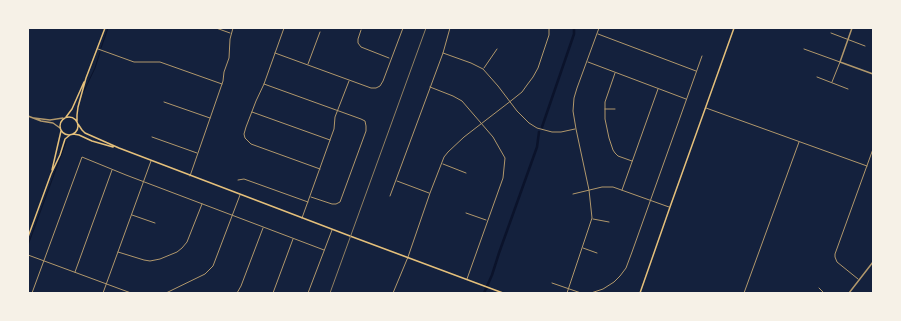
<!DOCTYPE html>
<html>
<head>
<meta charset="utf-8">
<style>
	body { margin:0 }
	#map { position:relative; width:901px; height:321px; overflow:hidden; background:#14213d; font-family:Merriweather,serif }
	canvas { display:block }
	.frame { position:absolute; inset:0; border:29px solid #f6f1e7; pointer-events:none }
</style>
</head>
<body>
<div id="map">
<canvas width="901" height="321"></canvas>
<div class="frame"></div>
</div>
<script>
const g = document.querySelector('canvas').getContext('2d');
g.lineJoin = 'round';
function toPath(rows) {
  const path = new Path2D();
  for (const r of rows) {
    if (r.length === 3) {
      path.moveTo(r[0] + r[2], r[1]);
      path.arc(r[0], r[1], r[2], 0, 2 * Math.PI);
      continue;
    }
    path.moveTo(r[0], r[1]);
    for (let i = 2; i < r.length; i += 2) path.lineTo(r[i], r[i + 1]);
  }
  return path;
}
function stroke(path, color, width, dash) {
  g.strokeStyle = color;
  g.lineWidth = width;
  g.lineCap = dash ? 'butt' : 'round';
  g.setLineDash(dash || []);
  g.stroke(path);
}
stroke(toPath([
	[101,48,108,28],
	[84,91,95,68,100,52],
	[28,245,66,142]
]), '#0b132b', 1);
stroke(toPath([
	[542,127,574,34,574,28],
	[484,293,492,275,499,253,537,147,539,132]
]), '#0b132b', 2.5);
stroke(toPath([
	[216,28,230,33],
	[284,28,264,84,256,101,246,127,244,134,245,138,251,144,320,169],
	[361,30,358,39,358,43,361,47,389,58],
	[831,33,865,46],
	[598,34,696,71],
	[98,49,134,62,160,62,222,84],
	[804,49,840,62,832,82],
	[275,53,371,88,376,88,380,86,383,81,403,28],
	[443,53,471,63,483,69,498,86,517,111,529,123,537,128,552,132,561,132,575,129],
	[588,62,686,99],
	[308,64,320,32],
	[484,68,497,49],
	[615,73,605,102,605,119,609,138,613,150,615,153,618,156,632,161],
	[817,77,848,89],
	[264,84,361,119,365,121,366,126,366,131,340,202,336,204,332,204,311,197],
	[430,87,453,96,462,101,493,137,505,158,503,178,467,279],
	[164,102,210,118],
	[706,108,867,166],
	[605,109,615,109],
	[252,112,330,140],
	[152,137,197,153],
	[443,164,466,173],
	[190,176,223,81,224,72,229,58,230,39,233,28],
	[238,180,244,179,308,202],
	[397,181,429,193],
	[622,190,658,89],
	[573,194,602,187,613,187,669,207],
	[390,196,443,53,450,28],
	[466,213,486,220],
	[132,215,155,223],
	[302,218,330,140,334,129,335,117,349,81],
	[593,219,609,222],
	[583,248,597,253],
	[118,252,144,260,150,261,160,259,177,252,182,248,187,242,202,204],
	[28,255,131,293],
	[75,272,112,170],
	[858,279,837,262,835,257,835,254,873,149],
	[552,283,581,293],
	[819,288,824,293],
	[32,293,82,157,126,175,324,250],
	[103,293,151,161],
	[166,293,205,274,213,266,240,195],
	[237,293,241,286,263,228],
	[273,293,293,239],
	[308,293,332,230],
	[393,293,408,257,430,193,444,157,448,152,464,137,512,100,522,92,527,85,533,77,538,68,549,35,549,28],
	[567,293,592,218,589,190,576,129,573,111,574,98,577,88,599,28],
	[591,293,603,289,614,282,620,276,626,268,632,252,702,56],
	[744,293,799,142]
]), '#b1986c', 1);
stroke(toPath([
	[852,28,840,62,873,74],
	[28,116,41,121,53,123,60,128],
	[34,118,50,120,63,118],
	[849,293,873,262]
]), '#b1986c', 1.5);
stroke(toPath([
	[69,126,9],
	[66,117,72,109,84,82],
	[77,121,77,115,78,107,86,78,105,28],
	[78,124,82,130,85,133,119,148,350,236,503,293],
	[73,134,79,135,92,141,113,147],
	[52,170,61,131],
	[28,237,51,174,60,155,65,139,70,135],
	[640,293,670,207,734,28]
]), '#e5c07b', 1.5);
stroke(toPath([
	[330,293,426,28]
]), '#918062', 1);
</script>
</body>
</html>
